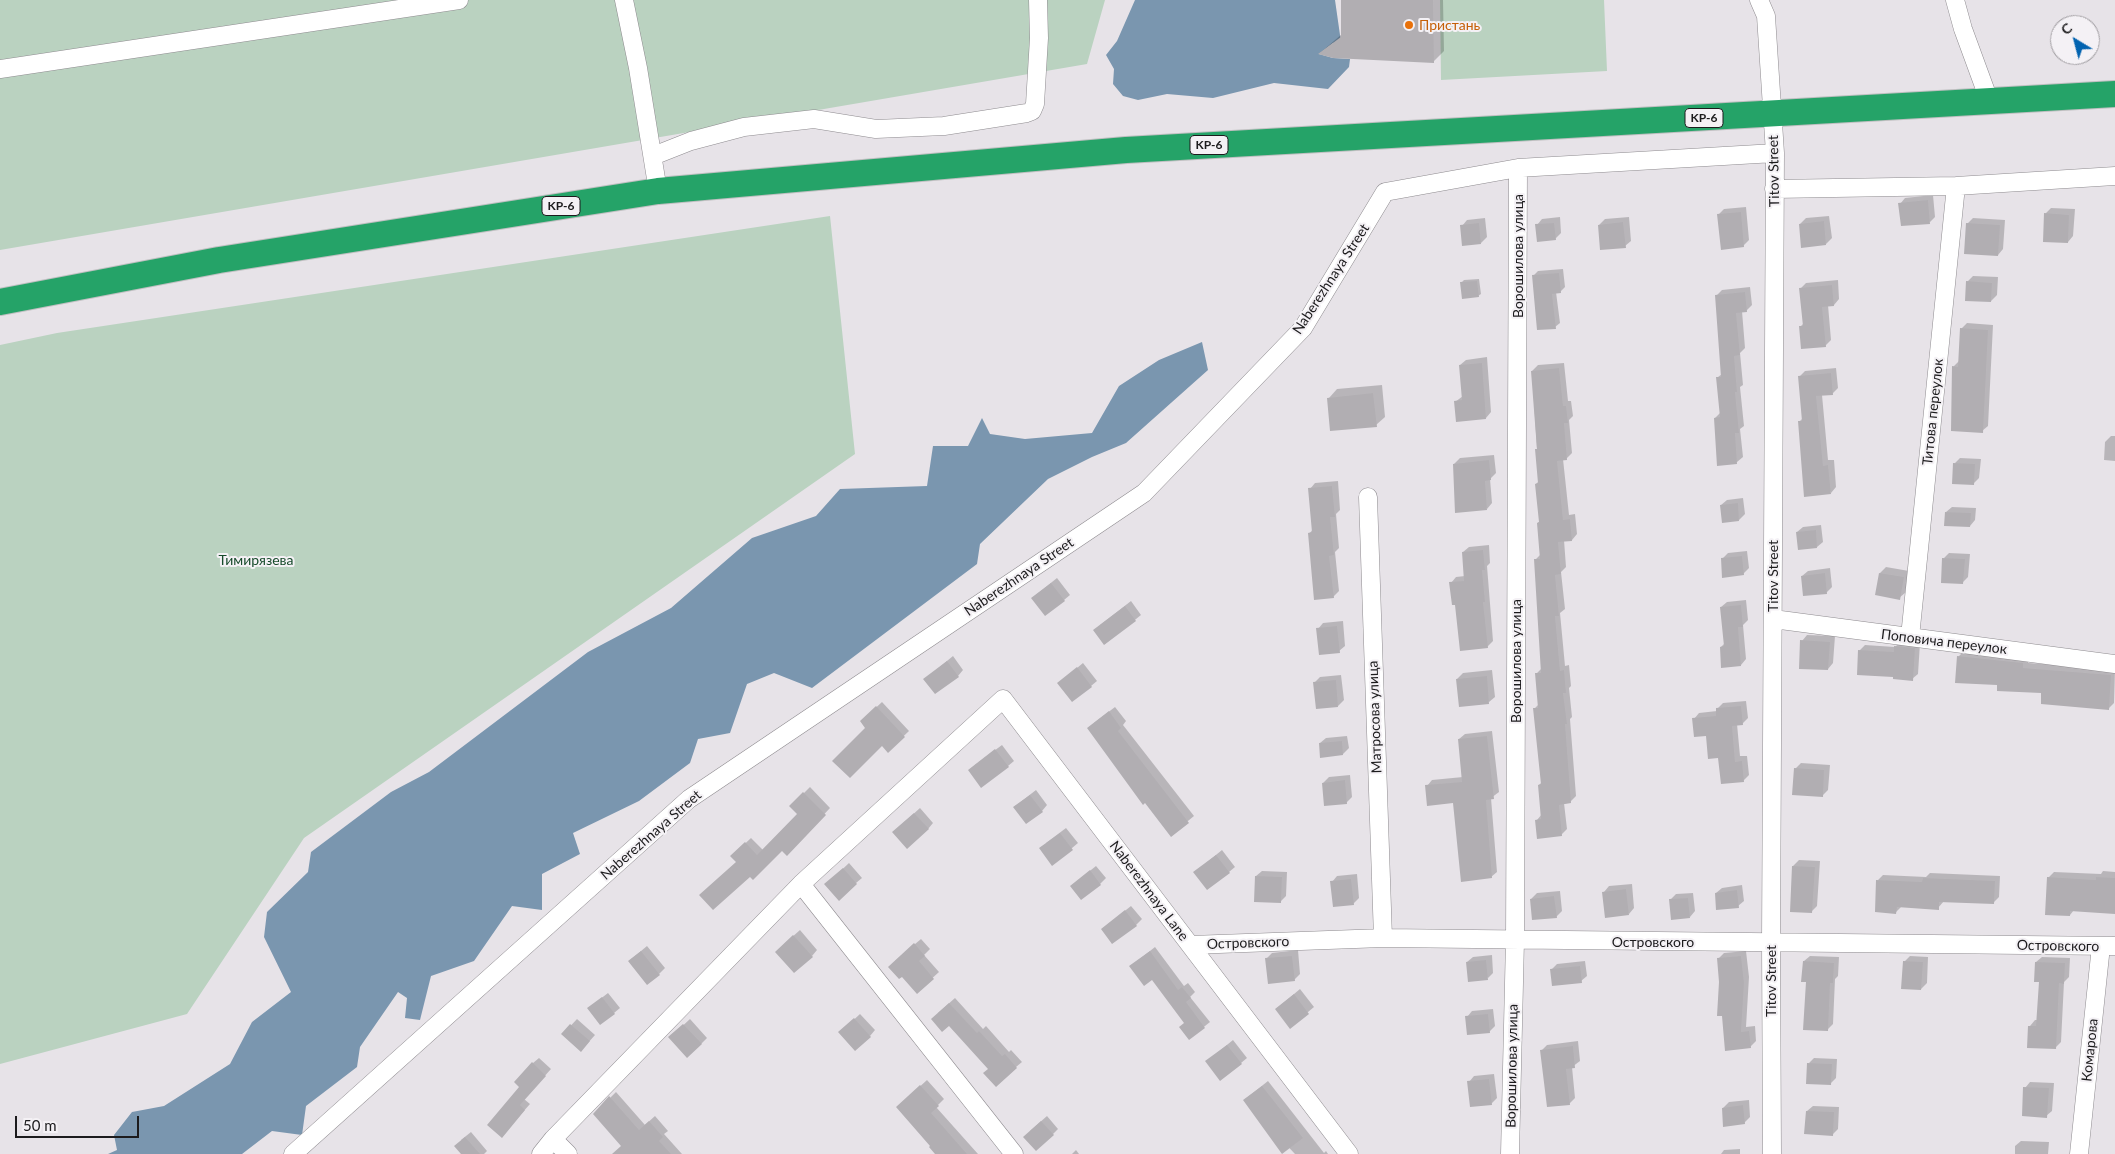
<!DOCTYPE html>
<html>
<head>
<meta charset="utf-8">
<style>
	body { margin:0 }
	#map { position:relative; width:2115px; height:1154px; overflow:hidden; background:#e7e3e8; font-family:Lato,sans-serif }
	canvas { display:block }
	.north { position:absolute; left:2050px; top:15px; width:50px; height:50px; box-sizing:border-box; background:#f4f1f5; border:1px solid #9e9b9f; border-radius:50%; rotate:323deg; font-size:14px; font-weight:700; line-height:20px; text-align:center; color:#1c1b1d }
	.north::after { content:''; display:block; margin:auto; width:18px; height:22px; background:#0263b0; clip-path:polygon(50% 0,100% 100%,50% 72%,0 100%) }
	.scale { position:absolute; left:15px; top:1116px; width:124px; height:22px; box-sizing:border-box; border:2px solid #1c1b1d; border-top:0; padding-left:6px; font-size:15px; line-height:18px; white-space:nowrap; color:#1c1b1d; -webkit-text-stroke:4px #f4f1f5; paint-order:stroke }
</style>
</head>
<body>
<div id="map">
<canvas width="2115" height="1154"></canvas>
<div class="north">С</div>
<div class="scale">50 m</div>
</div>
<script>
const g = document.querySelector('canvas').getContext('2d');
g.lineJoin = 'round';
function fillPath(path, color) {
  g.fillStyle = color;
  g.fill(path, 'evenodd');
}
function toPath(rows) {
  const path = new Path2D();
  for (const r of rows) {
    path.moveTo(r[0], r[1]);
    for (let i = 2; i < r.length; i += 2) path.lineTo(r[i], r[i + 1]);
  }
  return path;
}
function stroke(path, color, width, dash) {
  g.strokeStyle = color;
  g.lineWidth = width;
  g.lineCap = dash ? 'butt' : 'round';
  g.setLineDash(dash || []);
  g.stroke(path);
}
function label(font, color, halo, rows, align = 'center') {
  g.font = font + ' Lato,sans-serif';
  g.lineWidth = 4;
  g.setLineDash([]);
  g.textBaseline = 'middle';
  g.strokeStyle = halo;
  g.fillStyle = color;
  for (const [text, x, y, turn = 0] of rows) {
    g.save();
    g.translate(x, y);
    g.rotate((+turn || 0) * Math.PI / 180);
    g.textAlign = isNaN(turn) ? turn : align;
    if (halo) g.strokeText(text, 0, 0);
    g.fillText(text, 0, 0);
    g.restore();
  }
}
fillPath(toPath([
	[0,0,1105,0,1087,64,0,250],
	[1440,0,1604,0,1607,71,1441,80],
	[830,216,855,454,304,838,187,1014,0,1064,0,345,57,333]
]), '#bad2c0');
fillPath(toPath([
	[1135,0,1335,0,1341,42,1333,43,1319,54,1333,58,1350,59,1349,67,1328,89,1274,83,1213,98,1167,94,1138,100,1123,96,1113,84,1114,69,1106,55,1117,41],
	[1202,342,1208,370,1126,443,1092,457,1048,479,980,544,977,564,812,688,774,673,747,684,730,733,698,739,690,763,639,801,573,833,580,854,542,874,542,910,512,906,474,961,431,976,420,1020,405,1018,407,998,398,992,360,1047,357,1067,306,1106,302,1135,272,1131,242,1154,108,1154,117,1150,114,1135,132,1112,164,1106,230,1064,252,1022,291,992,264,937,267,912,308,872,311,852,391,792,429,772,588,652,671,608,752,538,816,516,840,489,927,486,933,446,968,446,982,418,990,434,1025,439,1092,433,1119,386,1159,360]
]), '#7a96af');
fillPath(toPath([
	[1342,0,1443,0,1444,51,1433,62,1320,53,1342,34],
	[1933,195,1935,217,1930,222,1900,204,1905,198],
	[1746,207,1749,240,1743,246,1719,214,1724,209],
	[2051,208,2075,209,2073,236,2068,242,2045,214],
	[1829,216,1832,238,1826,244,1800,224,1806,218],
	[1560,217,1561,233,1555,239,1537,225,1542,219],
	[1629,217,1631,241,1625,246,1599,225,1605,219],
	[1485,218,1487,237,1481,243,1462,226,1467,220],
	[1973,218,2005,220,2003,249,1998,255,1967,224],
	[1563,269,1565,287,1560,292,1556,292,1560,323,1555,327,1533,276,1538,271],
	[1973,276,1998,277,1997,295,1991,301,1967,282],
	[1479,279,1481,294,1478,296,1461,283,1464,280],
	[1838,280,1839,299,1834,305,1828,305,1831,340,1825,346,1800,327,1804,323,1800,289,1806,283],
	[1750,287,1752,305,1746,311,1742,311,1745,348,1740,353,1743,385,1740,387,1744,426,1740,429,1743,457,1737,462,1718,464,1715,418,1721,412,1718,377,1722,374,1716,296,1722,290],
	[1967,323,1993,325,1988,426,1982,431,1953,367,1959,361,1961,329],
	[1487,357,1491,412,1486,418,1455,402,1463,396,1460,365,1466,360],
	[1564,363,1568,401,1571,401,1573,416,1569,420,1572,453,1566,459,1563,459,1569,515,1575,514,1577,534,1572,540,1564,540,1566,567,1561,572,1565,609,1560,613,1565,666,1569,665,1571,686,1569,688,1572,717,1570,719,1576,796,1570,802,1564,803,1567,829,1561,835,1537,820,1542,814,1539,785,1542,782,1534,709,1539,704,1536,674,1542,668,1535,560,1541,554,1538,523,1540,521,1536,484,1539,481,1532,371,1538,365],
	[1836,368,1838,388,1832,394,1822,395,1828,460,1834,460,1836,487,1831,493,1799,422,1803,418,1799,377,1805,371],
	[1382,385,1385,417,1376,425,1329,398,1337,389],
	[2111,436,2115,436,2115,461,2104,460,2105,442],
	[1494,455,1496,473,1490,479,1492,503,1487,509,1454,464,1460,458],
	[1960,458,1981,459,1979,478,1974,483,1955,463],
	[1338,481,1340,510,1336,514,1339,548,1335,552,1339,591,1333,597,1310,533,1313,529,1310,489,1315,483],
	[1743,498,1745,514,1739,520,1721,505,1727,500],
	[1952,507,1976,508,1975,520,1970,526,1946,512],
	[1821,525,1823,542,1817,547,1797,532,1803,527],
	[1489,545,1490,563,1487,566,1493,641,1487,647,1456,604,1451,583,1456,577,1465,576,1463,552,1469,547],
	[1747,551,1749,568,1743,574,1722,559,1728,553],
	[1949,553,1970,554,1968,577,1963,582,1944,558],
	[1886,567,1909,571,1905,593,1899,598,1877,594,1880,573],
	[1830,568,1832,587,1826,593,1802,576,1808,571],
	[1057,578,1070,595,1064,600,1032,598],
	[1746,600,1748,620,1743,625,1746,659,1741,665,1721,647,1725,643,1721,607,1727,602],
	[1131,601,1141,615,1105,644,1100,625],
	[1343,621,1345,646,1339,651,1318,629,1323,623],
	[1807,635,1835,636,1833,663,1828,669,1802,641],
	[1901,641,1920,643,1918,674,1912,679,1894,676,1859,651,1865,645,1895,647],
	[1964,651,2028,657,2028,663,2115,669,2114,703,2108,709,2043,692,1999,684,1958,657],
	[953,656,963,670,958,676,925,679],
	[1083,663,1097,681,1091,686,1059,683],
	[1492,670,1495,697,1489,702,1457,679,1463,673],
	[1341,675,1344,700,1338,706,1314,683,1320,677],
	[1746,701,1748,718,1742,724,1737,724,1740,756,1747,756,1749,775,1743,781,1720,757,1707,734,1694,719,1699,713,1717,711,1717,709,1723,703],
	[882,702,909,731,888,751,867,728,867,716],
	[1115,707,1126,721,1123,725,1194,816,1171,835,1094,723],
	[1492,731,1499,792,1491,798,1497,872,1491,877,1454,802,1427,786,1432,780,1463,777,1459,739,1465,734],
	[1347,736,1349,748,1343,754,1320,743,1326,738],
	[1002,745,1014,761,1008,766,975,765],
	[1801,763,1830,765,1828,790,1823,795,1795,769],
	[1350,775,1352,797,1346,803,1323,783,1329,777],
	[810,787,830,808,787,854,782,849,750,875,732,856,751,838,763,850,799,814,791,806],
	[1036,790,1047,805,1042,811,1014,807],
	[920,808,933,823,928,829,899,827],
	[1066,828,1078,843,1053,864,1046,843],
	[1222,850,1235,867,1229,872,1195,872],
	[1799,860,1820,861,1817,906,1811,912,1791,911,1793,866],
	[849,863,862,878,856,883,832,879],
	[1096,866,1106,878,1100,884,1071,886],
	[1262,871,1287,872,1286,896,1280,902,1256,876],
	[2103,871,2115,872,2115,912,2074,910,2070,915,2048,878,2054,872,2101,874],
	[1930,873,2000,876,1999,897,1993,903,1944,901,1938,908,1902,906,1896,912,1878,880,1883,875,1926,877],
	[1357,874,1359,898,1353,904,1332,882,1337,876],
	[1632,884,1634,908,1629,914,1604,892,1609,886],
	[1742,885,1744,901,1738,906,1716,893,1722,888],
	[1560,891,1562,911,1556,917,1531,899,1537,893],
	[1693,893,1695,911,1690,917,1670,900,1676,894],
	[1131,906,1142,919,1136,925,1102,929],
	[800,930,817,950,812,956,782,946],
	[921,939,930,949,924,955,939,972,917,992,902,975,895,961],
	[647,946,665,968,659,974,629,961],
	[1155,947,1184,986,1188,983,1195,992,1190,997,1210,1022,1190,1038,1185,1023,1152,978,1136,962],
	[1298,950,1300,974,1294,980,1266,959,1272,953],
	[1746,951,1749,977,1746,1027,1755,1026,1756,1041,1750,1047,1727,1050,1718,959,1724,953],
	[1492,955,1493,973,1488,978,1467,962,1473,957],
	[1810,956,1839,957,1838,976,1835,979,1833,1024,1827,1030,1807,981,1804,961],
	[1910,956,1928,957,1927,983,1921,989,1904,962],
	[2042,957,2070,958,2069,977,2064,982,2061,1042,2055,1048,2030,1026,2035,1020,2038,1020,2040,981,2036,962],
	[1585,961,1587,976,1581,981,1552,969,1557,964],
	[1300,989,1314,1007,1290,1027,1276,1009],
	[608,993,620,1008,614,1013,595,1003],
	[955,998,983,1029,986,1026,1009,1052,1011,1050,1022,1062,1016,1067,989,1069,938,1013],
	[1493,1009,1495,1026,1489,1032,1467,1017,1472,1011],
	[860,1014,875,1030,870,1036,846,1027],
	[577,1019,595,1035,587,1044,563,1034],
	[690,1019,707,1038,701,1044,676,1032],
	[1233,1040,1247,1058,1241,1063,1207,1061],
	[1578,1041,1580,1061,1572,1067,1575,1098,1569,1104,1542,1050,1547,1045],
	[539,1058,551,1069,524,1099,530,1104,507,1130,521,1087,533,1063],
	[1814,1058,1837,1059,1836,1078,1830,1084,1809,1063],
	[1494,1074,1497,1098,1491,1104,1469,1082,1474,1076],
	[927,1080,944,1099,936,1107,978,1154,938,1154,903,1102],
	[1268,1081,1324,1153,1326,1151,1328,1154,1295,1154,1244,1100],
	[2030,1082,2054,1083,2052,1111,2046,1116,2025,1088],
	[616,1092,645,1125,655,1116,668,1131,664,1134,682,1154,624,1154,623,1146,594,1114],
	[1749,1100,1750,1117,1744,1123,1723,1108,1729,1102],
	[1813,1106,1839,1107,1838,1129,1832,1135,1807,1111],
	[1047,1116,1058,1129,1053,1134,1030,1131],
	[471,1132,487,1151,484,1154,462,1154,461,1140],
	[2021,1141,2049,1142,2048,1154,2015,1154,2015,1146],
	[1740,1149,1740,1154,1721,1154,1724,1150],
	[1076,1150,1079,1154,1072,1154]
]), '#0003');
fillPath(toPath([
	[1341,0,1433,0,1434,63,1333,58,1318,54,1341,37],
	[1928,200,1930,224,1901,226,1898,203],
	[1741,212,1744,247,1721,250,1717,214],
	[2044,213,2069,215,2068,243,2043,242],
	[1824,221,1826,245,1801,248,1799,224],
	[1623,222,1626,248,1600,250,1598,225],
	[1479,223,1481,244,1462,246,1460,225],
	[1554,223,1556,240,1537,242,1535,224],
	[1966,223,2000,225,1998,256,1964,254],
	[1559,273,1561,293,1552,294,1556,329,1537,330,1532,275],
	[1477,281,1479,297,1462,299,1460,282],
	[1966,281,1992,283,1991,302,1965,301],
	[1832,285,1834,306,1822,307,1826,347,1801,349,1799,326,1803,326,1799,288],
	[1745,292,1747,312,1736,313,1740,355,1734,356,1737,392,1735,392,1739,433,1735,433,1737,464,1717,466,1714,418,1720,417,1716,377,1721,377,1715,295],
	[1960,328,1988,330,1983,433,1951,431,1952,366,1958,367],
	[1482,363,1486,419,1456,422,1454,401,1462,400,1459,365],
	[1559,368,1563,406,1566,406,1568,423,1564,423,1567,460,1557,461,1563,520,1570,519,1572,541,1558,542,1561,574,1555,575,1559,616,1555,616,1560,671,1564,670,1566,693,1563,693,1567,724,1565,724,1571,803,1559,805,1562,836,1537,839,1535,820,1541,819,1538,785,1541,784,1533,708,1538,708,1535,673,1541,673,1534,559,1540,559,1537,523,1539,522,1535,484,1538,483,1535,449,1537,449,1531,371],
	[1831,373,1833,395,1816,396,1823,466,1828,465,1831,494,1804,497,1798,421,1802,421,1798,376],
	[1373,393,1377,427,1330,431,1327,398],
	[1489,460,1491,480,1485,481,1487,510,1455,513,1453,464],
	[1953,463,1975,464,1974,485,1952,484],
	[1332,486,1335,517,1330,517,1334,555,1329,556,1334,598,1314,600,1308,533,1312,532,1308,488],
	[1738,503,1739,521,1722,523,1720,505],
	[1945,512,1971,513,1970,527,1944,526],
	[1816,530,1817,548,1798,550,1796,532],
	[1483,550,1485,570,1482,570,1485,602,1483,602,1488,648,1460,651,1455,605,1452,605,1449,582,1464,581,1462,552],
	[1742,556,1744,575,1722,578,1721,558],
	[1942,558,1965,559,1963,584,1941,583],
	[1825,573,1827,594,1803,596,1801,576],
	[1879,573,1904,577,1900,600,1875,595],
	[1051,583,1065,601,1045,616,1031,598],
	[1741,605,1743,627,1738,627,1741,666,1721,668,1720,647,1724,646,1720,607],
	[1125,606,1136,621,1104,645,1093,630],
	[1337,626,1340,653,1319,655,1316,628],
	[1800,640,1830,642,1828,670,1799,669],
	[1894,646,1915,648,1913,681,1893,679,1893,677,1857,675,1858,650,1894,652],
	[1957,656,2023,663,2023,668,2111,675,2109,710,2041,704,2041,693,1997,691,1997,685,1955,683],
	[947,661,959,677,935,694,923,679],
	[1077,667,1092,687,1072,702,1057,683],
	[1487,676,1489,704,1459,707,1456,679],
	[1336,680,1338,707,1316,709,1313,682],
	[876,706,905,737,888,753,882,746,850,778,832,761,865,728,860,721],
	[1741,706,1743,725,1732,726,1735,762,1742,761,1744,782,1721,784,1718,758,1708,759,1706,736,1694,737,1692,718,1716,716,1716,708],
	[1109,711,1121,728,1118,731,1189,823,1171,837,1145,803,1143,805,1087,728],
	[1487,736,1494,799,1486,800,1492,878,1461,882,1453,803,1427,806,1425,785,1462,782,1458,739],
	[1342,741,1343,755,1320,758,1319,743],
	[995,749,1009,767,981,788,968,770],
	[1794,768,1824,770,1823,797,1792,795],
	[1345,780,1347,804,1324,806,1322,783],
	[803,792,826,815,787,856,782,851,753,880,750,877,713,910,699,895,736,862,730,856,745,842,757,855,797,814,789,806],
	[1030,795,1043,812,1026,824,1013,807],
	[914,813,929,829,907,849,892,832],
	[1060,833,1073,850,1052,866,1039,848],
	[1216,855,1230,873,1207,890,1193,872],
	[1792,866,1815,867,1812,913,1790,912],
	[843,868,857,884,839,901,824,884],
	[1090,870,1101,885,1081,900,1070,886],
	[1255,876,1282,877,1281,903,1254,902],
	[2047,877,2096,880,2096,877,2115,878,2115,914,2070,911,2070,916,2045,915],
	[1923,878,1995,881,1994,904,1939,902,1939,910,1897,907,1896,914,1875,912,1876,880,1922,882],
	[1351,879,1354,905,1333,907,1330,881],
	[1626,889,1629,915,1605,918,1602,892],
	[1737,890,1739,908,1716,910,1715,893],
	[1554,896,1557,918,1532,920,1530,899],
	[1688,898,1690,918,1671,920,1669,899],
	[1125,910,1137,926,1112,944,1101,929],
	[793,935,813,957,794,973,775,952],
	[914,943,925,956,919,961,934,979,917,994,902,977,899,979,888,967],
	[641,951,660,975,647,985,628,961],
	[1150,951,1178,990,1182,987,1191,998,1186,1002,1205,1028,1189,1040,1179,1027,1184,1023,1152,980,1144,986,1129,966],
	[1292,956,1295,981,1268,984,1265,958],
	[1741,956,1744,983,1741,1032,1749,1031,1751,1048,1725,1051,1722,1016,1717,1016,1719,982,1717,958],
	[1486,960,1488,980,1468,982,1466,962],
	[1803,961,1834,963,1833,983,1830,983,1828,1031,1803,1030,1806,982,1801,982],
	[1903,961,1923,962,1921,990,1901,989],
	[2035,962,2065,963,2064,984,2059,983,2056,1049,2027,1048,2028,1026,2036,1026,2039,982,2034,982],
	[1580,966,1582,983,1552,986,1550,969],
	[1294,994,1309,1014,1290,1029,1275,1009],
	[602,997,615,1014,600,1025,587,1008],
	[949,1003,977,1033,979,1031,1002,1056,1005,1054,1017,1068,996,1087,983,1073,988,1069,949,1026,942,1032,931,1019],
	[1488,1014,1490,1033,1467,1035,1465,1016],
	[854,1018,871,1037,855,1051,838,1032],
	[570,1024,590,1041,581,1052,561,1034],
	[683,1024,702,1044,687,1058,668,1037],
	[1227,1045,1242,1064,1220,1081,1205,1061],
	[1573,1046,1575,1068,1566,1069,1570,1105,1547,1107,1540,1050],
	[532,1062,546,1076,520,1105,525,1110,502,1138,487,1125,519,1087,514,1082],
	[1807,1063,1832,1064,1831,1085,1806,1084],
	[1489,1079,1492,1105,1470,1107,1467,1081],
	[920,1085,939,1106,931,1113,967,1154,935,1154,929,1147,930,1146,896,1107],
	[1262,1086,1303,1138,1282,1154,1243,1100],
	[2023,1087,2049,1088,2047,1118,2022,1116],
	[609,1096,639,1130,649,1121,663,1137,659,1141,671,1154,612,1154,621,1146,593,1114],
	[1743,1105,1745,1124,1723,1127,1722,1108],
	[1806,1111,1834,1112,1833,1136,1804,1134],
	[1041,1121,1054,1135,1036,1151,1023,1137],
	[465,1137,480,1154,461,1154,454,1146]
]), '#b1aeb2');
const minor = toPath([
	[624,0,638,68,658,191],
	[1759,0,1766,16,1775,153,1771,942,1772,1154],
	[1955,0,1963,29,1989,100],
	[0,69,459,0],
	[653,156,691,141,744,127,814,119,876,129,944,126,1027,113,1032,111,1035,104,1039,38,1038,0],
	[1774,189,1956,186,2115,176],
	[1368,497,1383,938],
	[1773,619,2115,664],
	[1910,637,1956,186],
	[801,884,1014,1154],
	[1191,945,1383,938,2115,946],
	[553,1139,568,1154],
	[293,1154,689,799,1144,493,1303,328,1385,192,1518,168,1775,153],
	[541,1154,553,1139,801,884,1003,699,1349,1154],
	[1510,1154,1515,940,1518,168],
	[2079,1154,2101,946]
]);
const highway = toPath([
	[0,302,219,260,658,191,1126,150,2115,94]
]);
stroke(minor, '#8e8b8f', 19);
stroke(highway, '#bfbfc0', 28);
stroke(minor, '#fff', 18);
stroke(highway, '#25a368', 26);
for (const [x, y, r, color] of [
	[1409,25,5,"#e8710a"]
]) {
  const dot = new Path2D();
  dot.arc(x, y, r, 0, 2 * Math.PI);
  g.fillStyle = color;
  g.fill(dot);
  stroke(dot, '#f4f1f5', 2);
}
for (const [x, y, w] of [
	[1704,118,38],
	[1209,145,38],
	[561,206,38]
]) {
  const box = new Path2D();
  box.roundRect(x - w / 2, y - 9.5, w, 19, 4);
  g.fillStyle = '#f4f1f5';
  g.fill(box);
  stroke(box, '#1c1b1d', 1);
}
label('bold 12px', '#1c1b1d', null, [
	["KP-6",1704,118],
	["KP-6",1209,145],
	["KP-6",561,206]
]);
label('14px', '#c56008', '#f4f1f5', [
	["Пристань",1419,25]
], 'left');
label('14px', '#1c1b1d', '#f4f1f5', [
	["Titov Street",1774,171,-91],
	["Ворошилова улица",1518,256,-90],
	["Naberezhnaya Street",1331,279,-57],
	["Титова переулок",1933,412,-84],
	["Titov Street",1773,576,-90],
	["Naberezhnaya Street",1019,577,-34],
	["Поповича переулок",1944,642,7],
	["Ворошилова улица",1516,661,-90],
	["Матросова улица",1375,717,-92],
	["Naberezhnaya Street",651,835,-41],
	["Naberezhnaya Lane",1149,891,53],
	["Островского",1653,942],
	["Островского",1248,943,-2],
	["Островского",2058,946,1],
	["Titov Street",1771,981,-90],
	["Комарова",2090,1050,-84],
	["Ворошилова улица",1512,1066,-89]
]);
label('14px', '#174b2b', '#f4f1f5', [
	["Тимирязева",256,560]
]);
</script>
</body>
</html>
